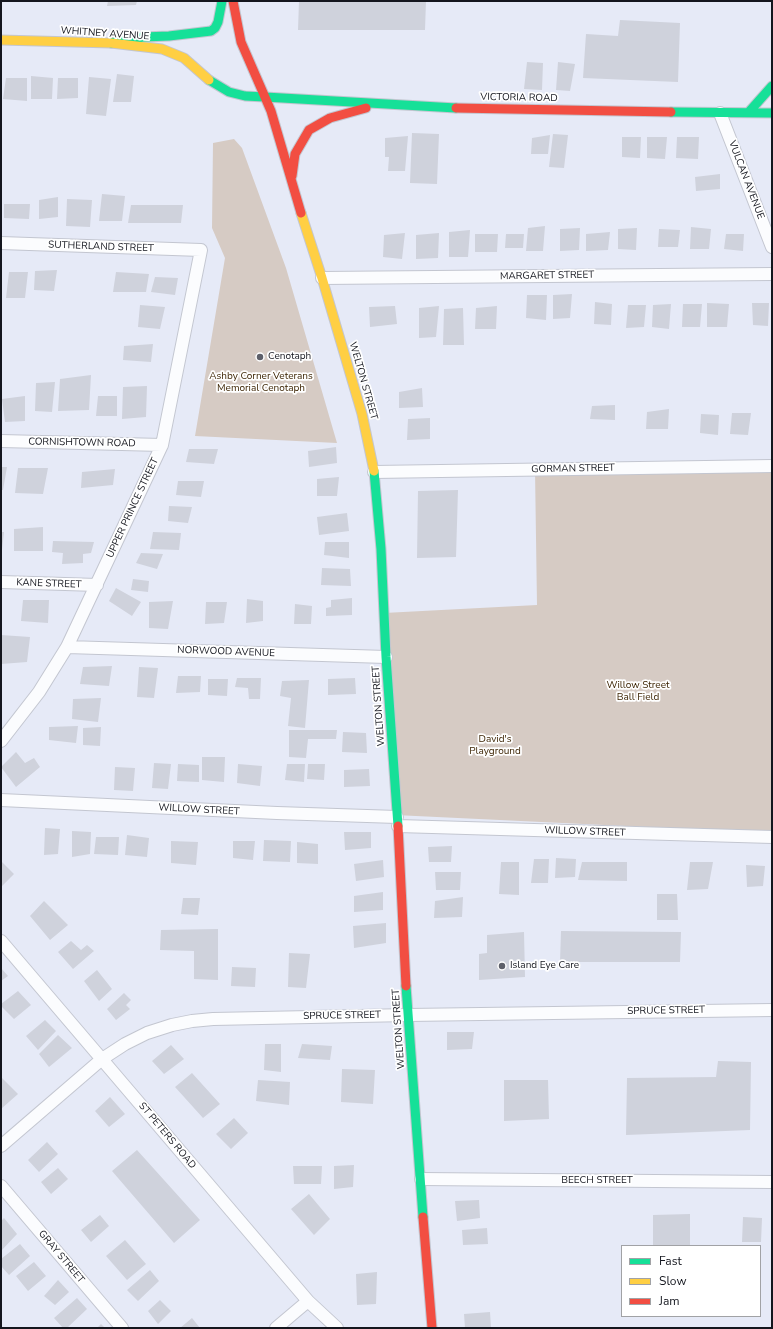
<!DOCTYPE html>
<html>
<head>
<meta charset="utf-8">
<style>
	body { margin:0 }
	#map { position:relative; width:773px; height:1329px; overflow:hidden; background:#e6eaf7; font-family:"Nunito Sans",sans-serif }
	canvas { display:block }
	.frame { position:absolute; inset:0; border:2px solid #14161e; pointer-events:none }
	.legend { position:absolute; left:621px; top:1245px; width:140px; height:72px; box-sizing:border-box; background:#fff; border:1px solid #a1a2a5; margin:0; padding:5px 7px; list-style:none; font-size:12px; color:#14161e }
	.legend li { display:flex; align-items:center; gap:8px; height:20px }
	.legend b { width:20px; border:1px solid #a1a2a5 }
</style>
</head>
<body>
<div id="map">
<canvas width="773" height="1329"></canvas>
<div class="frame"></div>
<ul class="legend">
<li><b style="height:5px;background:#16e098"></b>Fast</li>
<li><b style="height:5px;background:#ffcf43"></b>Slow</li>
<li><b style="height:5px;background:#f24e42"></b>Jam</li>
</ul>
</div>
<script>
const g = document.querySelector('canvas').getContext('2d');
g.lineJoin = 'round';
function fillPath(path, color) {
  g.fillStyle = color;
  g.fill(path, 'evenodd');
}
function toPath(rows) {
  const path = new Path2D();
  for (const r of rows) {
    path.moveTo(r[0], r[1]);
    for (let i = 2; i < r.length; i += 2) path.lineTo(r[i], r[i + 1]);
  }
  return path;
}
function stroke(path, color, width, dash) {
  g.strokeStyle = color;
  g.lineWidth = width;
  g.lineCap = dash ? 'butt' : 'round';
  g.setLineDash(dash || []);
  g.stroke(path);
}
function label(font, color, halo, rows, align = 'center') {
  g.font = font + ' "Nunito Sans",sans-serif';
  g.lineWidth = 3.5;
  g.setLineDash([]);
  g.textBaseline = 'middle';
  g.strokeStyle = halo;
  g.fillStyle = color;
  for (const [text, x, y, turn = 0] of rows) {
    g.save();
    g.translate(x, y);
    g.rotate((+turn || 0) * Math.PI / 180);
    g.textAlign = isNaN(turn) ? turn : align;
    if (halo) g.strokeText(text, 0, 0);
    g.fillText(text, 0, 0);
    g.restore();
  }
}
fillPath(toPath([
	[234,139,242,148,286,268,337,443,195,436,225,258,212,228,213,143],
	[772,466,772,833,395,815,384,613,537,605,535,470]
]), '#d6cbc4');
fillPath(toPath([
	[108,1,137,1,136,5,107,6],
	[299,1,426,1,425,30,298,30],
	[620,20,680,23,678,82,583,78,586,34,618,36],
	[527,62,543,63,542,90,524,89],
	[558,62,575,64,570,91,556,90],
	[117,74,134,76,131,102,113,102],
	[31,76,53,78,52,99,31,99],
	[89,77,111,79,106,116,86,114],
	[6,78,27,78,27,101,3,99],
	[58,78,78,78,78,98,57,99],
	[412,133,439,134,437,184,410,183],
	[553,134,568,135,564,168,549,167],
	[550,135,548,154,531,154,532,138],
	[408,136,405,171,388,171,389,157,385,157,385,138],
	[622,137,641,137,640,158,622,157],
	[647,137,667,137,665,159,647,158],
	[677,137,699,137,698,159,676,158],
	[720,174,720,189,696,191,695,177],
	[102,194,125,196,122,221,99,221],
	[58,197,58,217,39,219,39,200],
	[67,199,92,200,90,227,66,226],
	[4,204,30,204,29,219,4,218],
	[131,205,183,205,181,223,128,223],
	[545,226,543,251,526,251,528,228],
	[691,227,711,229,709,249,690,249],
	[580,228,579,250,560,251,560,229],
	[637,228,636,250,618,249,618,229],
	[659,229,680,230,678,247,658,247],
	[470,230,468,257,449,257,449,232],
	[610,232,608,250,586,251,586,234],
	[405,233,402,259,383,257,384,235],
	[439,233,438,258,416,259,416,235],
	[475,234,498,234,497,252,475,252],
	[506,234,524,234,523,248,505,248],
	[726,234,744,234,743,251,724,249],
	[57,270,54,291,34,290,35,271],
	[9,272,28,272,25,298,6,298],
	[116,272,149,274,146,292,113,292],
	[155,277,178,278,175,295,151,292],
	[572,294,570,318,553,319,553,295],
	[527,295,547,295,546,320,526,318],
	[595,302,612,304,611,325,594,324],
	[707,303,729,304,727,327,707,327],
	[752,303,769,303,768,326,753,325],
	[671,304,669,329,652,327,653,305],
	[683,304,702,304,700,327,682,327],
	[140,305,165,307,160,329,138,327],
	[628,305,646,305,644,327,626,328],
	[395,306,397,324,370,327,369,307],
	[439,306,436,337,419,338,419,308],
	[497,306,496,329,475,329,476,308],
	[463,308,464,345,443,345,444,309],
	[153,344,151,362,123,360,124,346],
	[91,375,89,410,58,411,60,379],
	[55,382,52,412,35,411,36,383],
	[147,386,146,417,122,419,123,387],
	[422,388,423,407,399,408,399,392],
	[25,396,25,421,5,422,2,399],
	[98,396,117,396,117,416,96,416],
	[615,405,615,420,590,419,592,406],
	[669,409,668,429,646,429,647,412],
	[732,413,751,413,748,435,730,434],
	[701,414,719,415,718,435,700,433],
	[430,418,430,439,407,440,408,419],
	[336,447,337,463,309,467,308,451],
	[189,449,218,449,214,464,186,462],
	[1,467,7,467,3,490,1,490],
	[18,468,48,468,43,494,15,493],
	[115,469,113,485,81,488,82,472],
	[339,477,337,496,317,496,317,479],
	[178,481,204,481,201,497,176,495],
	[458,490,456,557,417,558,418,491],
	[169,506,192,507,188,523,168,521],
	[347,513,349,531,319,535,317,517],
	[43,527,43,551,14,551,14,529],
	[1,532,4,532,2,550,1,550],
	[153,532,181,533,179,550,150,549],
	[53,541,94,542,91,553,83,554,83,563,62,564,63,553,52,552],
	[325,542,349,542,349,558,324,555],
	[141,553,163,554,157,569,136,563],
	[322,568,350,569,351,586,321,585],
	[133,579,149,581,148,592,131,590],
	[116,588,141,602,132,616,109,601],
	[352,598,352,615,326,616,326,608,331,607,331,600],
	[247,599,263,601,263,621,246,623],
	[23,600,49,600,48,623,21,621],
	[173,601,168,629,149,628,149,602],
	[206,602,227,602,224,623,205,624],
	[295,604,312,606,311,624,294,624],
	[1,635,30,637,27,662,1,664],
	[112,666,109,686,80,684,83,667],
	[139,667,158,668,154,698,137,697],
	[178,676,201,676,200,692,176,693],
	[237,678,261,678,260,699,249,699,248,688,235,687],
	[355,678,356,694,328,695,328,679],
	[208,679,228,679,227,696,208,695],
	[309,680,305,728,288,726,291,698,280,696,282,681],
	[101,698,98,722,72,719,73,699],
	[78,726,76,743,49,740,49,727],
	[101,727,100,746,83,745,83,728],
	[289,730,337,730,336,739,308,739,306,758,289,757],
	[343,732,366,733,367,753,342,752],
	[16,752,25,763,34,758,40,767,16,787,1,767],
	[202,757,225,757,224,782,202,780],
	[154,763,171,764,168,789,152,788],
	[178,764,199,765,199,782,177,781],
	[238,764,262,766,260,786,237,783],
	[287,764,305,764,304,782,285,780],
	[308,764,325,764,324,780,307,779],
	[115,767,135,768,133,791,114,790],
	[369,769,370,786,344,787,344,770],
	[45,828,60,829,58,854,44,855],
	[72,831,91,832,90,854,72,857],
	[344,832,371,832,371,848,345,850],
	[127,835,149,838,147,857,125,855],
	[96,837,119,837,118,855,94,854],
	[264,840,291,841,290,862,263,861],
	[171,841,198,842,196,865,171,863],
	[233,841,255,841,253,860,233,858],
	[297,842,318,844,318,864,297,863],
	[452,846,451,862,429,862,428,847],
	[556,858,576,859,575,877,555,878],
	[534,859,549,859,548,883,531,883],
	[383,860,384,877,356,881,354,864],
	[1,861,14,874,1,887],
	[501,862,519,862,519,895,499,894],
	[582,862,627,862,627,881,578,880],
	[690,862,713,862,708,889,687,890],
	[746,865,765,866,763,886,747,887],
	[435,872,461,872,460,890,436,890],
	[383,892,383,910,354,912,354,896],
	[657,894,677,894,678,920,657,920],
	[463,897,462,917,434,918,435,901],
	[183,898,200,898,198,915,181,914],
	[44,901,68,925,50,940,30,916],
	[386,923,386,943,354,948,353,926],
	[218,929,218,980,194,979,194,951,160,950,161,930],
	[561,931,681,932,680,962,560,962],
	[524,932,525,977,479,980,479,954,487,953,487,935],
	[71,941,81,950,87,945,94,951,73,969,58,952],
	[289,953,310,954,306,988,288,987],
	[232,967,256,968,255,987,231,986],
	[1,968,8,976,1,981],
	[97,970,112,989,99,1001,84,981],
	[18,991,31,1005,14,1019,1,1006,1,1004],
	[124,993,131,1000,126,1005,130,1009,116,1020,107,1009],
	[45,1020,56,1031,38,1050,26,1036],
	[447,1032,474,1032,472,1049,447,1050],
	[58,1035,72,1048,49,1067,39,1054],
	[265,1044,281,1044,281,1072,264,1070],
	[302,1044,332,1046,330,1060,298,1058],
	[171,1045,184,1059,164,1074,152,1061],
	[718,1061,751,1062,750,1130,626,1135,627,1078,716,1077],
	[342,1069,375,1070,373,1104,341,1102],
	[192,1073,220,1104,203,1118,175,1087],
	[1,1078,2,1078,18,1094,1,1109],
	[258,1080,290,1082,289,1105,256,1101],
	[504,1080,548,1080,549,1119,504,1121],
	[110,1097,125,1114,109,1127,95,1111],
	[234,1118,248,1133,231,1149,216,1134],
	[47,1142,58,1154,39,1172,28,1160],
	[137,1150,200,1220,174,1243,112,1171],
	[354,1165,353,1187,334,1189,334,1166],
	[293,1166,322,1166,321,1184,294,1184],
	[58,1168,68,1179,51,1194,41,1182],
	[309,1194,330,1219,314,1235,291,1209],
	[479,1200,480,1218,457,1221,455,1201],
	[690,1214,690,1246,653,1246,653,1215],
	[100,1215,109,1226,91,1242,81,1230],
	[743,1217,762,1218,761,1242,742,1242],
	[4,1218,17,1234,1,1251,1,1221],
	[487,1228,488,1244,463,1245,462,1230],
	[125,1240,146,1264,127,1280,106,1256],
	[20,1244,30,1256,9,1275,1,1266,1,1259],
	[34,1262,46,1276,28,1291,16,1276],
	[150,1270,159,1281,138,1301,127,1290],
	[377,1272,376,1304,357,1305,356,1274],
	[58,1280,69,1292,55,1305,44,1296],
	[77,1298,87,1309,67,1328,63,1328,54,1318],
	[160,1300,171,1311,158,1324,148,1311],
	[490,1312,491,1328,465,1328,464,1314],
	[192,1318,200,1328,180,1328],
	[101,1324,105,1328,97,1328]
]), '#cfd2dc');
const street = toPath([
	[720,113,772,247],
	[1,243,201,250,162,445,67,647,39,692,1,741],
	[322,278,772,274],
	[1,441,162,445],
	[374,472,772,466],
	[1,582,97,585],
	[67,647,386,657],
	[1,800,277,813,397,817],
	[398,826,772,837],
	[1,941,308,1301,337,1328],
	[1,1146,102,1059,125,1044,147,1033,172,1025,192,1021,213,1019,408,1015,772,1010],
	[421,1179,772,1182],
	[1,1186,122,1328],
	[276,1328,308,1301]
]);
const fast = toPath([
	[111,43,143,37,169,36,211,31,215,28,218,22,222,1],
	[209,80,229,92,245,96,265,97],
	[265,97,456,108],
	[671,112,772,113],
	[748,113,772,86],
	[374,471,381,549,386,657,398,826],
	[406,986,423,1217]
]);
const slow = toPath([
	[1,40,111,43,162,49,184,58,209,80],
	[301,213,322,278,362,414,374,471]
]);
const jam = toPath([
	[233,1,241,42,271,111,301,213],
	[456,108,671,112],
	[292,176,295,154,309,130,330,118,366,108],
	[398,826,406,986],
	[423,1217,432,1328]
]);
stroke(street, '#c3c6d0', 14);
stroke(fast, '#c3c6d0', 11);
stroke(slow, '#c3c6d0', 11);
stroke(jam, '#c3c6d0', 11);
stroke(street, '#fbfcfe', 12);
stroke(fast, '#16e098', 9);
stroke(slow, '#ffcf43', 9);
stroke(jam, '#f24e42', 9);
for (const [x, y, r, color] of [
	[260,357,4,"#5e606a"],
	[502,966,4,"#5e606a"]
]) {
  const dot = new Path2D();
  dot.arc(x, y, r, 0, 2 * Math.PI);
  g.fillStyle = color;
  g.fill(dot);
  stroke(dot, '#fff', 1.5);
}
label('10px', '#14161e', '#fff', [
	["WHITNEY AVENUE",105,34,4],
	["VICTORIA ROAD",519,98,1],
	["VULCAN AVENUE",746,180,69],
	["SUTHERLAND STREET",101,247,2],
	["MARGARET STREET",547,276,-1],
	["WELTON STREET",363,381,74],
	["CORNISHTOWN ROAD",82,443,1],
	["GORMAN STREET",573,469,-1],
	["UPPER PRINCE STREET",133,508,-65],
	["KANE STREET",49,584,2],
	["NORWOOD AVENUE",226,652,2],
	["WELTON STREET",379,706,-94],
	["WILLOW STREET",199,810,3],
	["WILLOW STREET",585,832,2],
	["SPRUCE STREET",666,1011,-1],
	["SPRUCE STREET",342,1016,-1],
	["WELTON STREET",399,1029,-94],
	["ST PETERS ROAD",167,1136,50],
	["BEECH STREET",597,1181],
	["GRAY STREET",61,1257,50]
]);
label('10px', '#14161e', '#fff', [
	["Cenotaph",268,357],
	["Island Eye Care",510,966]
], 'left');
label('10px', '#3d2504', '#fff', [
	["Ashby Corner Veterans",261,377],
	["Memorial Cenotaph",261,389],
	["Willow Street",638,686],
	["Ball Field",638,698],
	["David's",495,740],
	["Playground",495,752]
]);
</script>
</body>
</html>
